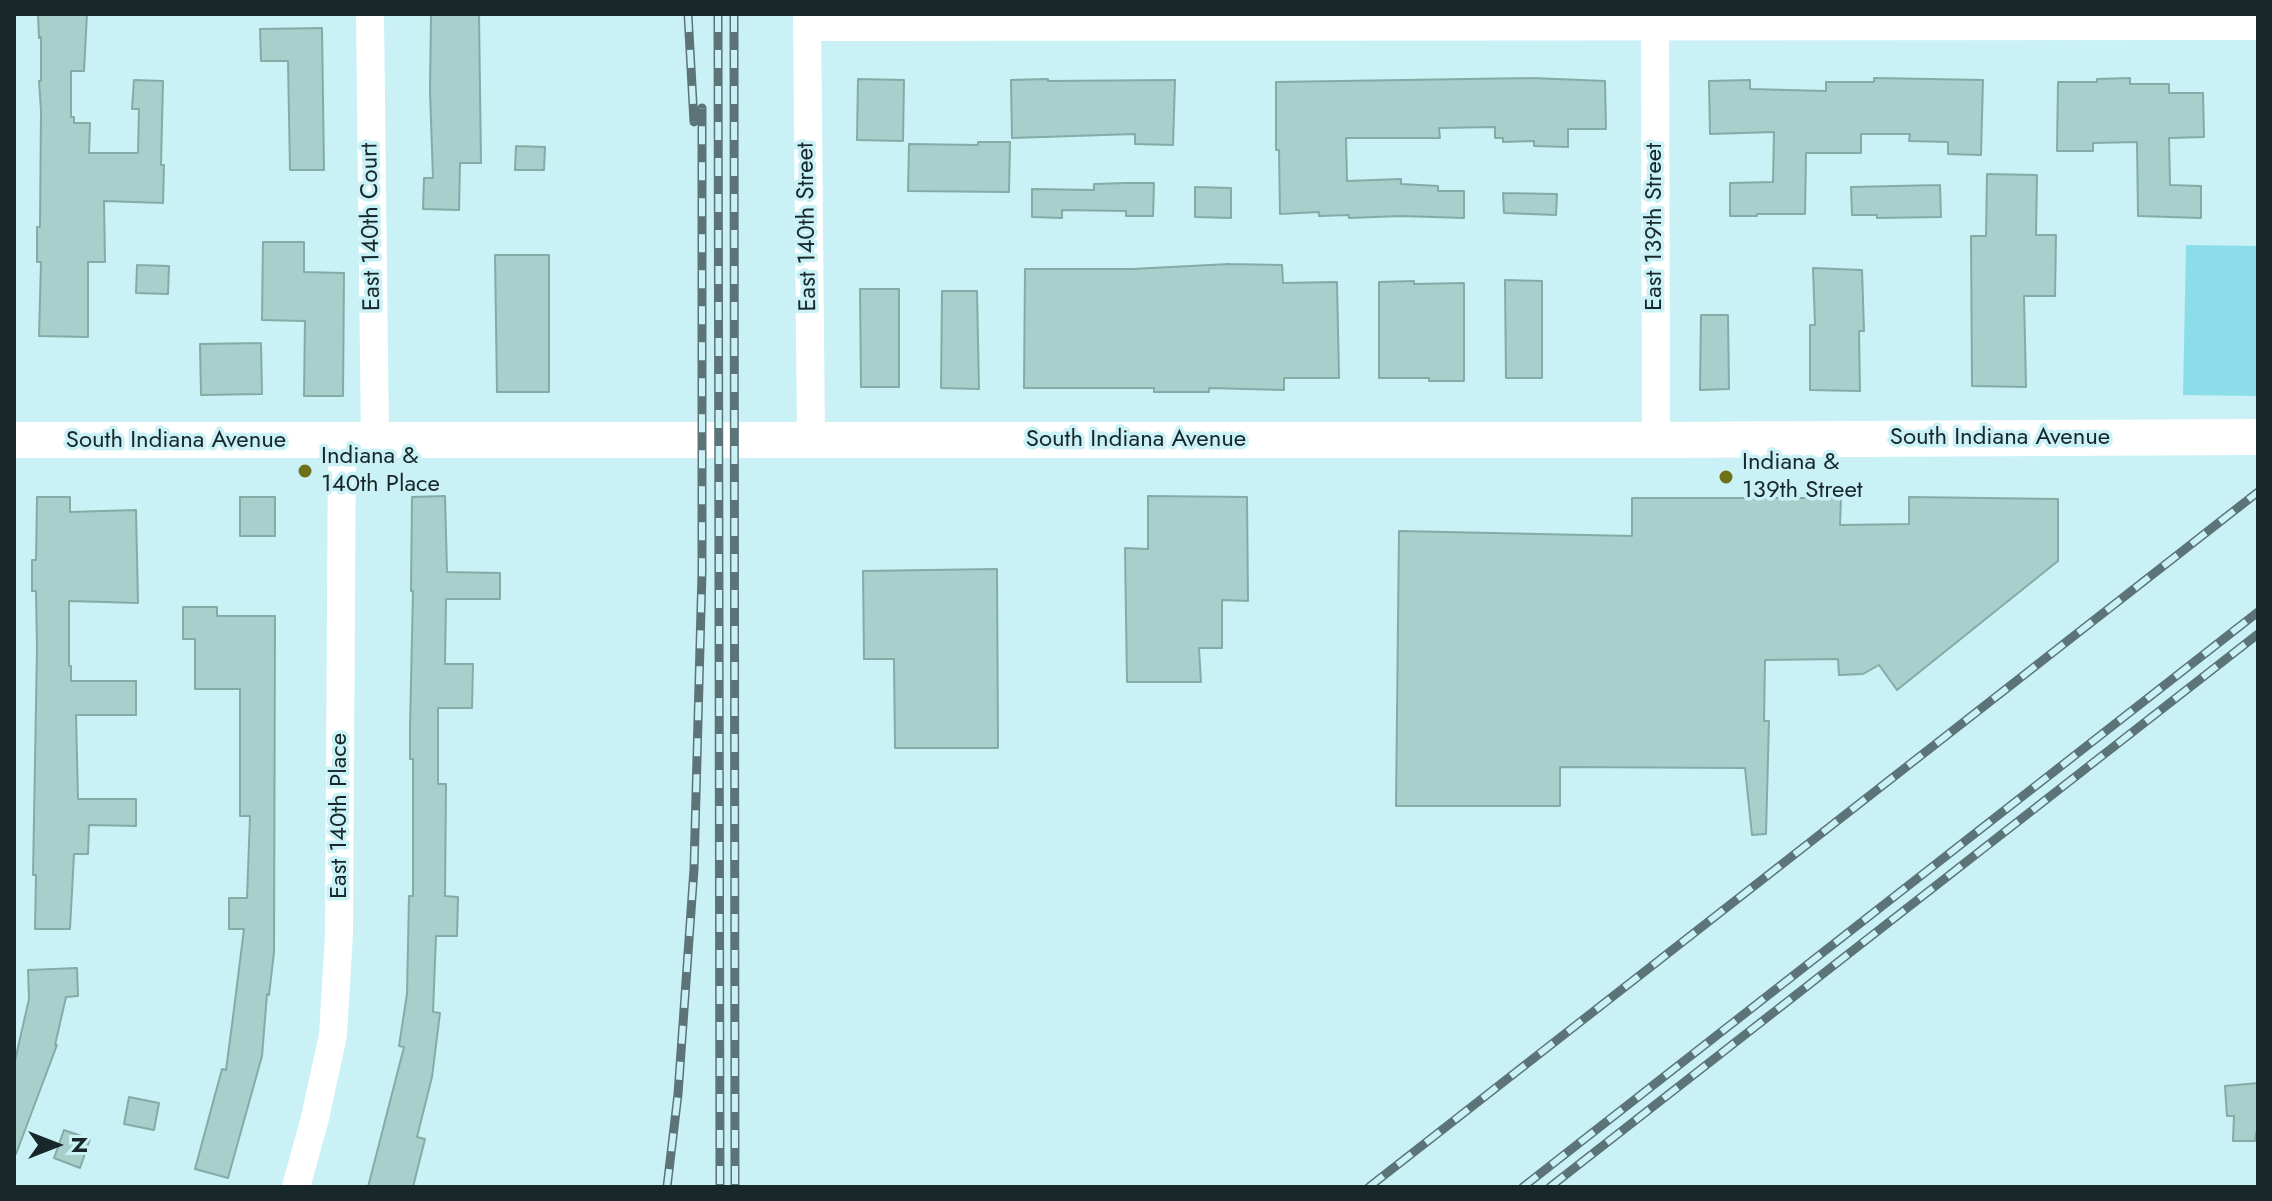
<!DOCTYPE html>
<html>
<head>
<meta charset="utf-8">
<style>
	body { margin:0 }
	#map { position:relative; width:2272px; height:1201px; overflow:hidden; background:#c9f1f6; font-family:Jost,sans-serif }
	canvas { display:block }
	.frame { position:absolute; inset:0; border:16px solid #18272a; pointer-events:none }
	.north { position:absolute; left:16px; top:1105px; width:80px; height:80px; -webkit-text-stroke:6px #c9f1f6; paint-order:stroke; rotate:90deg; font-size:22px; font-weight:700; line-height:32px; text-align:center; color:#18272a }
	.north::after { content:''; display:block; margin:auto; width:28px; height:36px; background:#18272a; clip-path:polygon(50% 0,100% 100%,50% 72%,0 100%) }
</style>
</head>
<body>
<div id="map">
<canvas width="2272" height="1201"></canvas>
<div class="frame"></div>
<div class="north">N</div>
</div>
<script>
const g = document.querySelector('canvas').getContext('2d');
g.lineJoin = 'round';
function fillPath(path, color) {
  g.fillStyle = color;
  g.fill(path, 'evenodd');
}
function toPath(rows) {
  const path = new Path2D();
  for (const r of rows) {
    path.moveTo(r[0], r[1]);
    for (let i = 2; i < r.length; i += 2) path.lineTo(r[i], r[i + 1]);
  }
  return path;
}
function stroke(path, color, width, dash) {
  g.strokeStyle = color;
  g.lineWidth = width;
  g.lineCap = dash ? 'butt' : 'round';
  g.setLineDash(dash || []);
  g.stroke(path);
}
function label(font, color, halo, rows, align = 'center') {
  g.font = font + ' Jost,sans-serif';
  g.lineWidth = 7;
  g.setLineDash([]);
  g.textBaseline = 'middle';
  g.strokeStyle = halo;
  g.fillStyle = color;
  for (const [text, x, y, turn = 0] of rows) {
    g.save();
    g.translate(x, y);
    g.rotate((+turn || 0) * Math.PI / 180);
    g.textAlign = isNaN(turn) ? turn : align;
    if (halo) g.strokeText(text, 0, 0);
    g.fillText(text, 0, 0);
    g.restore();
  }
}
fillPath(toPath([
	[2186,245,2258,246,2258,396,2183,395]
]), '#8bdee9');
const building = toPath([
	[38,14,87,14,84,71,71,71,71,117,74,117,74,123,90,123,89,153,138,153,139,109,132,109,134,80,163,81,161,165,164,165,163,203,104,201,105,262,88,262,88,337,39,336,41,262,37,262,37,227,40,227,41,111,39,81,41,81,41,37,39,38,38,14],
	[431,14,479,14,481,163,460,163,459,210,423,209,424,178,433,178,430,91,431,14],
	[322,28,324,170,290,170,288,61,261,61,260,29,322,28],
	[1532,78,1605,81,1606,129,1568,129,1568,147,1534,146,1534,141,1503,142,1503,138,1495,138,1495,127,1439,128,1440,138,1346,138,1347,181,1401,179,1401,184,1438,186,1438,191,1464,191,1464,218,1401,216,1349,218,1349,215,1319,216,1319,212,1280,214,1279,150,1276,150,1276,82,1532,78],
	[1874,78,1983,80,1981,155,1948,154,1948,142,1909,141,1910,134,1861,134,1861,153,1806,153,1805,214,1757,214,1757,216,1730,216,1730,183,1773,182,1774,132,1710,134,1709,81,1750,80,1750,89,1826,91,1826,82,1874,82,1874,78],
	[2130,78,2130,84,2169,84,2169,93,2203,93,2204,137,2169,138,2170,185,2201,186,2201,218,2138,216,2137,142,2093,143,2093,151,2057,151,2058,82,2097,82,2097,79,2130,78],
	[858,79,904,80,903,141,857,140,858,79],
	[1048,79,1048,81,1175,80,1173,145,1135,144,1135,134,1012,138,1011,80,1048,79],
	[978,142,1010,142,1009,192,908,191,909,144,978,145,978,142],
	[516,146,545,147,544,170,515,170,516,146],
	[1987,174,2037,175,2036,235,2056,235,2055,296,2024,296,2026,387,1972,386,1971,236,1986,236,1987,174],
	[1127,183,1154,183,1153,216,1126,216,1126,211,1062,210,1062,218,1032,217,1032,189,1094,190,1094,184,1127,183],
	[1940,185,1941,217,1877,218,1877,215,1852,215,1851,187,1940,185],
	[1195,187,1231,188,1231,218,1195,217,1195,187],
	[1503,193,1557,194,1556,215,1504,213,1503,193],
	[263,242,304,242,304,272,344,273,343,396,304,396,305,321,262,320,263,242],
	[495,255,549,255,549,392,497,392,495,255],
	[1229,264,1282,265,1283,283,1337,282,1339,378,1284,378,1284,390,1209,388,1209,392,1154,392,1154,388,1024,388,1025,269,1132,269,1229,264],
	[137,265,169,266,168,294,136,293,137,265],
	[1813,268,1862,270,1864,331,1859,331,1860,391,1810,390,1810,325,1815,325,1813,268],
	[1505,280,1542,281,1542,378,1506,378,1505,280],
	[1414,281,1414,284,1464,283,1464,381,1429,381,1429,378,1379,378,1379,282,1414,281],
	[860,289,899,289,899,387,861,387,860,289],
	[942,291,977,291,979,389,941,388,942,291],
	[1701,315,1728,315,1729,389,1700,390,1701,315],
	[261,343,262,394,201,395,200,344,261,343],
	[445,496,447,572,500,573,500,599,446,599,445,664,473,664,472,708,438,708,438,784,446,784,445,896,458,897,457,936,436,936,433,1012,440,1013,432,1077,417,1137,425,1139,413,1187,368,1187,404,1047,399,1046,407,994,409,896,413,896,413,759,410,759,410,728,413,591,411,591,412,497,445,496],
	[1148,496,1247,497,1248,601,1222,600,1222,648,1199,648,1201,682,1127,682,1125,548,1148,549,1148,496],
	[37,497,70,497,70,512,136,510,138,603,69,601,69,666,71,666,71,681,136,681,136,715,76,715,78,799,136,799,136,826,89,825,88,854,74,854,70,929,35,929,36,875,33,875,37,648,36,591,32,591,32,560,36,560,37,497],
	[240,497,275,497,275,536,240,536,240,497],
	[1909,497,2058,499,2058,561,1897,690,1879,665,1863,674,1839,675,1838,659,1765,660,1764,721,1769,721,1766,834,1752,835,1745,768,1560,767,1560,806,1396,806,1399,531,1632,536,1632,498,1841,498,1840,525,1909,524,1909,497],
	[997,569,998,748,895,748,894,659,864,659,863,571,997,569],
	[183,607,217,607,217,616,275,616,274,952,269,995,267,994,262,1056,228,1178,195,1169,222,1069,226,1070,233,1017,244,929,229,929,229,898,247,898,250,816,240,816,240,689,195,689,195,639,183,639,183,607],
	[77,968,78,996,66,997,55,1045,57,1045,16,1154,14,1154,14,1065,29,999,28,970,77,968],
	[2258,1083,2258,1133,2256,1133,2255,1141,2233,1141,2234,1116,2227,1116,2225,1086,2258,1083],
	[129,1097,159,1103,154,1130,124,1124,129,1097],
	[64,1130,90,1139,80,1168,54,1158,64,1130]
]);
fillPath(building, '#a8cfcb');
stroke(building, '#84aba6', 2);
stroke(toPath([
	[370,14,375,440],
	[807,14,811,439],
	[1655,14,1656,440],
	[807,27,2258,26],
	[296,1187,315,1118,333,1035,339,934,342,441]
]), '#fff', 28);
stroke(toPath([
	[14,440,1656,440,2258,437]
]), '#fff', 36);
const rail = toPath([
	[688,14,694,122],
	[718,14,720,1187],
	[734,14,735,1187],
	[667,1187,678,1094,694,869,702,572,702,108],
	[1369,1187,2258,492],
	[1523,1187,2258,612],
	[1550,1187,2258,634]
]);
stroke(rail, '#5c7478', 9);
stroke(rail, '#c9f1f6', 6, [18]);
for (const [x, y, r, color] of [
	[305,471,8,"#6e7116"],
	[1726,477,8,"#6e7116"]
]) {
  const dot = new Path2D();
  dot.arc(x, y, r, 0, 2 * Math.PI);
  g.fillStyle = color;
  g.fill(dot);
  stroke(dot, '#c9f1f6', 3);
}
label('24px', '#18272a', '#c9f1f6', [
	["East 140th Court",372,227,-91],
	["East 140th Street",808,227,-91],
	["East 139th Street",1655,227,-90],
	["South Indiana Avenue",2000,438],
	["South Indiana Avenue",1136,440],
	["South Indiana Avenue",176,441],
	["East 140th Place",340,816,-90]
]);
label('24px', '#18272a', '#c9f1f6', [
	["Indiana &",321,457],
	["140th Place",321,485],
	["Indiana &",1742,463],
	["139th Street",1742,491]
], 'left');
</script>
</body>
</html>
